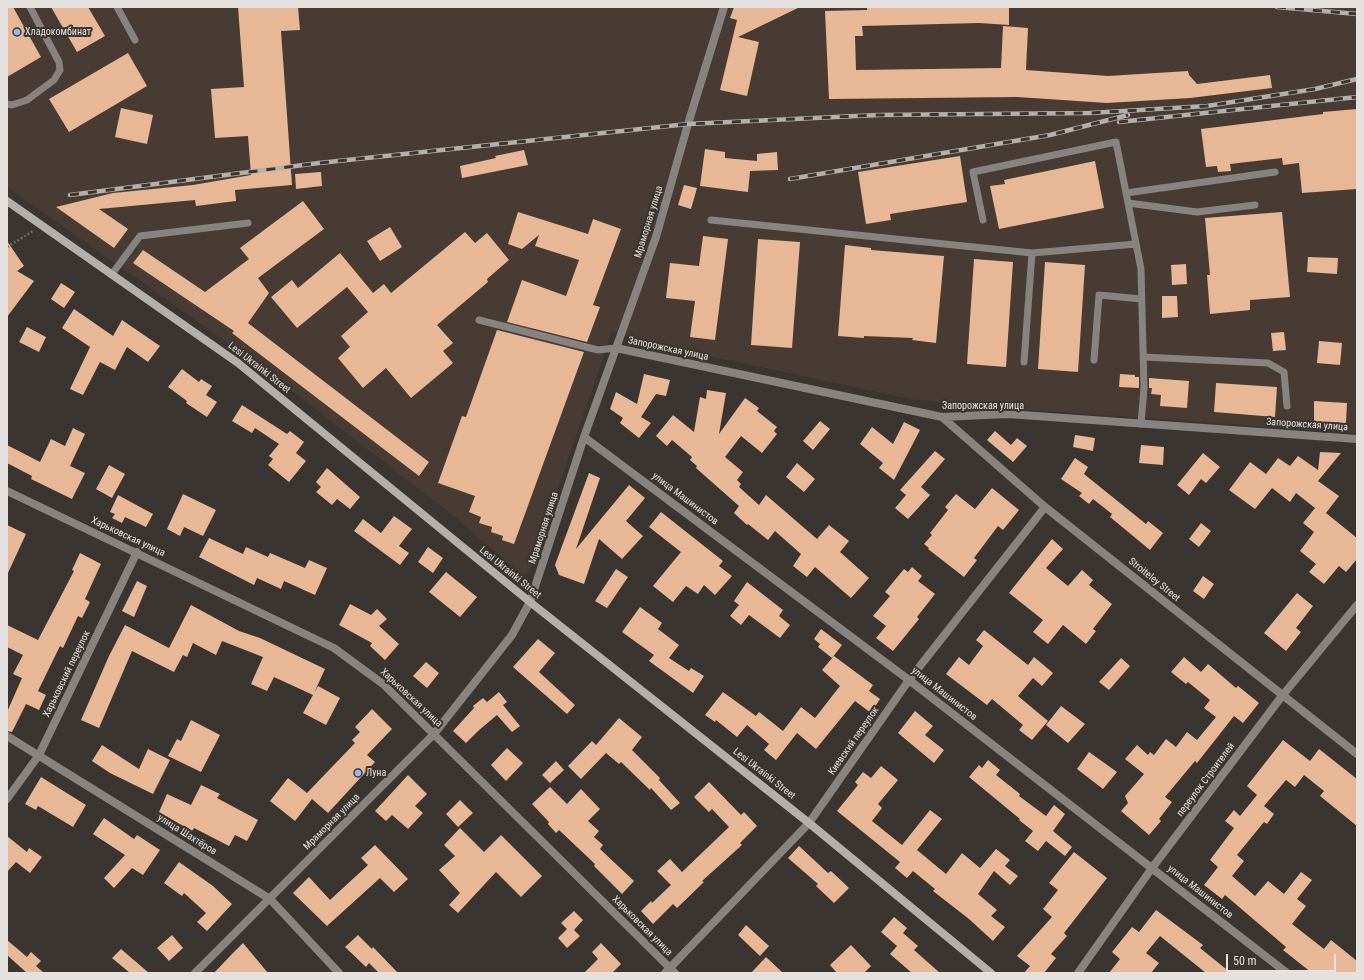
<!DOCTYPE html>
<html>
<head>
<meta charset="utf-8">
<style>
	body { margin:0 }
	#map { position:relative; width:1364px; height:980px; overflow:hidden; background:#3b3531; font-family:"Roboto Condensed",sans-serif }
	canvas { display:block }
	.frame { position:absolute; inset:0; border:8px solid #e5e1de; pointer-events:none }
	.scale { position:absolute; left:1226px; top:954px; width:110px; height:18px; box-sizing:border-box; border:2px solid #e5e1de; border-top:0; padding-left:5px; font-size:12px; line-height:14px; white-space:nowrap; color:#e5e1de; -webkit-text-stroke:3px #3b3531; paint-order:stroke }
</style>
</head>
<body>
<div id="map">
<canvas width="1364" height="980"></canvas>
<div class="frame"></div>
<div class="scale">50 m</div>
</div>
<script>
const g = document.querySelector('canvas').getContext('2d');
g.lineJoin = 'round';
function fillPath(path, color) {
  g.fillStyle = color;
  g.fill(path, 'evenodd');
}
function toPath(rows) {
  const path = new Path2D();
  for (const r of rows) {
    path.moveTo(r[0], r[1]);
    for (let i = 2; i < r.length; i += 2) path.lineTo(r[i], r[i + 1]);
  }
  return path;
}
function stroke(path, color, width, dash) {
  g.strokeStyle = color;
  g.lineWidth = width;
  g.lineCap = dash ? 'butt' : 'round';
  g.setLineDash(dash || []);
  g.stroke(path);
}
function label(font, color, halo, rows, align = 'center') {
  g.font = font + ' "Roboto Condensed",sans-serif';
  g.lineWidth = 4;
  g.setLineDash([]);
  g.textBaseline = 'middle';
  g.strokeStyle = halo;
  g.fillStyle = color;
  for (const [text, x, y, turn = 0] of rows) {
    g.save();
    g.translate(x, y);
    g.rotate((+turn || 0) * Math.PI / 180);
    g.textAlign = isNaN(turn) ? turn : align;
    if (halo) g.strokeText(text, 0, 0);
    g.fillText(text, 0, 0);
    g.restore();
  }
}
fillPath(toPath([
	[7,7,1357,7,1357,433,991,407,910,399,653,344,612,332,529,572,522,575,455,517,256,363,7,187]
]), '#473b33');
fillPath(toPath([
	[7,7,13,7,41,57,7,77],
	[51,7,88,7,105,36,77,52],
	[238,7,298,7,300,30,281,31,292,185,235,190,236,201,196,206,195,200,99,209,128,229,114,248,56,207,113,193,193,185,251,175,248,136,215,138,211,89,244,87],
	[734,7,800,7,738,37,759,42,747,96,720,90,737,20,730,18],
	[867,7,1009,7,1009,25,979,23,862,26,863,36,855,36,856,70,1001,68,1003,26,1028,28,1026,70,1108,76,1188,71,1189,75,1197,84,1270,75,1272,88,1190,98,1107,103,1017,97,829,99,825,11,867,10],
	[128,53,147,86,69,132,49,99],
	[121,108,153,115,147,144,115,137],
	[1357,109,1357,189,1302,193,1299,163,1283,165,1282,158,1230,164,1231,171,1218,172,1217,166,1206,167,1201,129,1323,114,1323,112],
	[705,149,725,152,725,158,757,161,757,154,777,152,778,170,750,171,748,192,700,186],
	[524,150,528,165,462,178,460,166,496,158,495,156],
	[960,156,967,202,890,214,891,220,866,224,858,172],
	[1095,161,1104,208,999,229,990,186,1005,184,1004,180],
	[321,172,322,186,296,189,295,174],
	[684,185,697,188,691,209,678,205],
	[303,201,324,229,258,278,269,293,248,323,429,462,419,476,232,333,234,331,133,263,143,250,205,292,249,259,240,248],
	[518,212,588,234,593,219,621,229,593,305,600,307,587,342,507,322,522,280,566,296,579,260,535,246,539,235,522,249,508,244],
	[1282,212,1290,297,1250,300,1250,310,1210,314,1207,275,1210,275,1205,218],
	[390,227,402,247,380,261,367,241],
	[465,232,475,243,487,233,509,260,487,279,488,282,437,325,453,343,443,351,453,363,411,398,386,368,363,388,338,358,350,347,341,336,368,312,347,287,297,328,271,297,292,280,298,288,340,253,373,293,384,284,391,293],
	[703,236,728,239,715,340,690,337,695,301,666,298,670,263,699,266],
	[758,239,800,242,792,348,751,345],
	[7,241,24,266,17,271,34,281,7,317],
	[845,245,871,248,871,250,944,256,936,343,912,340,913,338,864,336,864,338,838,336],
	[1308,257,1338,258,1337,274,1307,272],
	[974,259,1013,262,1006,367,967,364],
	[1045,262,1085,265,1078,372,1038,369],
	[1186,264,1187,284,1172,285,1171,265],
	[61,283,75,292,64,308,51,299],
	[1162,296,1177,296,1178,317,1162,318],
	[74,309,113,336,122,320,160,346,148,362,127,347,115,370,100,362,83,395,70,389,90,347,62,328],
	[27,327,46,337,39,352,19,342],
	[497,330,584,352,514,544,502,540,503,536,491,532,492,527,479,523,481,517,469,512,475,496,438,483,462,416,466,417],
	[1284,332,1286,350,1273,351,1271,333],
	[1319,341,1342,343,1340,365,1317,363],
	[182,369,199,382,201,379,212,386,206,395,217,402,207,417,186,403,187,401,168,387],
	[644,374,670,380,666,396,656,394,641,417,651,423,639,438,620,423,623,418,610,409,616,392,637,404],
	[1120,374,1135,375,1135,377,1139,377,1139,388,1119,387],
	[1149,378,1189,381,1187,408,1160,406,1161,395,1151,394,1152,388,1149,388],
	[1216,383,1277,387,1275,417,1214,412],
	[707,390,726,393,719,434,745,398,759,408,757,411,777,427,774,431,777,434,762,453,741,436,725,457,743,472,737,480,741,484,739,487,759,505,766,495,817,539,829,525,849,541,840,552,869,578,851,598,815,567,807,577,793,566,801,554,775,531,768,540,748,524,747,525,734,513,739,506,696,468,697,466,690,460,692,457,672,440,667,446,656,436,673,415,694,432,700,397,706,399],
	[1314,401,1347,403,1346,423,1314,422],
	[242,405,287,434,290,431,304,442,296,453,306,461,289,482,268,465,273,459,269,456,279,444,255,428,252,433,232,421],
	[820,421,830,429,813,450,803,441],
	[904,422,920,430,894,480,879,468,883,463,860,444,872,427,893,444],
	[73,428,85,434,70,466,85,473,72,499,31,479,32,476,7,463,7,445,40,462,51,439,65,446],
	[995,431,1011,445,1017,438,1027,446,1013,462,987,440],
	[1075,435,1095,438,1093,451,1073,447],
	[1141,445,1164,447,1163,465,1139,463],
	[935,451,945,459,921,487,930,495,908,519,895,508,906,495,900,490],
	[1320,452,1341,453,1318,481,1339,496,1326,513,1357,538,1357,559,1346,572,1339,566,1324,584,1309,572,1316,564,1300,551,1314,532,1303,523,1315,508,1296,493,1290,502,1272,488,1255,509,1229,490,1250,462,1266,474,1278,458,1290,466,1298,456,1318,470],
	[1203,453,1220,467,1206,483,1201,479,1189,495,1177,485],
	[1075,458,1088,467,1084,474,1146,524,1148,521,1163,533,1150,550,1110,517,1112,514,1093,499,1089,504,1079,496,1082,493,1061,479],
	[797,463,815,479,804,492,786,477],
	[109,465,125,474,112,498,96,489],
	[327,468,360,497,350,509,337,499,332,505,316,492,321,487,316,482],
	[589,473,600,478,576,549,629,485,645,498,626,521,643,536,622,559,599,539,584,584,559,575,555,565],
	[992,488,1019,510,1003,530,998,526,974,558,977,560,964,577,928,549,929,548,924,544,932,535,930,533,948,510,945,507,956,494,975,509],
	[183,494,216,510,203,536,184,527,180,536,167,529],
	[118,495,153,514,146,527,125,517,122,523,112,518,115,514,110,512],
	[661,512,723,561,719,566,732,576,715,595,704,585,698,594,686,586,673,602,653,586,681,552,649,527],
	[394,516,412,529,399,546,409,553,400,565,354,531,363,519,381,533],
	[1201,523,1211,531,1199,547,1189,539],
	[7,525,26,534,7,575],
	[209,538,243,554,246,547,268,557,270,553,305,568,309,560,327,568,315,595,284,581,281,589,257,578,254,585,199,557],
	[1052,539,1063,549,1046,568,1068,586,1082,570,1093,580,1089,585,1112,604,1093,629,1096,631,1086,644,1063,625,1048,644,1033,632,1043,620,1009,593],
	[428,547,443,558,433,573,418,562],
	[80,553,101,564,85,599,90,602,82,618,78,616,63,648,60,646,38,691,46,695,39,710,26,704,12,732,7,731,7,712,22,678,13,674,23,655,7,647,7,625,38,640,74,571,72,570],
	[912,567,922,576,918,581,935,594,917,617,919,619,893,651,876,638,886,626,873,616,890,596,885,592,904,569,908,572],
	[616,569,628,577,607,608,595,601],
	[446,572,477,597,460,617,429,592],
	[1203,576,1214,584,1204,599,1193,591],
	[137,581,147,586,134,617,122,611],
	[747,582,783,610,779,616,790,625,780,638,749,615,741,625,730,616,739,605,734,601],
	[1297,593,1313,606,1296,628,1301,632,1286,651,1264,633],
	[350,604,371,615,377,609,387,619,379,626,399,644,385,660,370,646,372,643,339,625],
	[191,605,239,631,260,638,325,669,314,693,318,686,340,698,326,725,303,713,313,695,274,677,267,691,251,684,263,657,222,641,216,655,193,643,187,657,183,655,174,672,132,651,99,728,81,720,109,656,125,625,169,648],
	[640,607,662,623,658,629,679,645,669,658,689,671,691,668,704,676,693,693,649,661,654,655,622,632],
	[821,629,842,645,832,658,818,647,820,644,814,639],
	[984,630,1028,665,1034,657,1053,673,1042,686,1033,678,1018,696,1048,721,1032,740,1019,730,1023,725,992,699,987,705,946,674,959,657,969,665,983,646,976,640],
	[538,639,555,653,539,672,575,705,567,714,513,667],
	[834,656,873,685,869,691,880,699,871,713,855,701,816,749,797,733,776,760,764,750,769,744,747,725,737,737,716,720,715,722,705,715,723,692,756,716,759,712,783,731,801,707,815,718,840,686,822,670],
	[1184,657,1201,672,1208,664,1236,688,1238,686,1259,703,1243,723,1234,716,1197,763,1195,761,1165,797,1172,802,1159,819,1161,821,1149,835,1121,811,1128,803,1125,796,1144,774,1125,759,1137,745,1148,755,1150,752,1154,755,1166,739,1176,747,1187,732,1197,740,1216,717,1204,708,1210,700,1188,682,1186,684,1171,672],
	[1121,658,1130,666,1109,690,1099,682],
	[426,662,439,673,427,688,413,676],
	[499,692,507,702,503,705,520,726,512,732,497,715,478,731,466,743,453,731,474,708,473,706,483,698,487,702],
	[1061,706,1085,724,1068,743,1046,725],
	[372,709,392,729,367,755,375,762,328,813,312,799,295,821,270,801,288,778,307,793,355,743,352,740,360,732,355,727],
	[915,711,933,726,925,735,944,750,934,763,898,733],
	[619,718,642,737,632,750,660,778,659,780,680,803,671,810,651,788,650,790,621,762,619,764,606,753,581,779,568,766,592,741,596,745],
	[191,720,220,735,201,772,168,756,177,739,181,741],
	[1283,740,1310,761,1319,749,1357,779,1357,826,1320,796,1324,791,1304,775,1295,787,1286,780,1264,806,1274,814,1267,824,1264,822,1237,855,1244,861,1232,876,1255,896,1268,881,1284,894,1301,872,1312,880,1297,899,1306,906,1292,924,1324,949,1331,940,1357,961,1357,973,1312,973,1283,950,1286,947,1225,895,1222,899,1204,885,1218,867,1210,860,1234,828,1225,821,1234,810,1240,816,1257,795,1247,786],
	[102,745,139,769,148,749,170,760,153,794,110,773,92,761],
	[507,748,523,763,506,781,491,765],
	[1089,752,1117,772,1103,789,1077,769],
	[988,760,1000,770,996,775,1020,794,1019,796,1046,816,1054,805,1065,814,1053,831,1072,847,1065,856,1046,841,1038,851,1025,841,1033,831,1019,820,1020,819,969,777,979,765,982,768],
	[556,761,564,770,550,783,542,775],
	[881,766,898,780,878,804,882,808,872,821,902,845,930,810,942,819,917,850,946,874,962,853,980,868,996,849,1010,860,1005,866,1018,876,1010,885,994,871,978,894,997,910,991,916,1005,927,993,941,969,919,933,891,935,889,913,871,907,878,895,868,900,862,837,811,858,785,855,782,863,772,871,778],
	[408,775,427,794,415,806,423,813,408,829,392,815,386,821,375,811],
	[41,777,86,805,73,827,38,806,36,810,25,804],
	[709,782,741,815,744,812,757,826,740,843,742,845,702,881,704,882,677,908,673,904,653,924,641,911,651,901,652,903,671,885,657,871,670,859,682,872,729,827,712,809,709,812,694,797],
	[201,785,220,794,217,798,258,820,247,841,235,835,229,846,194,828,192,831,159,812,167,794,191,805],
	[550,787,567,804,581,789,600,809,588,821,599,831,594,837,603,845,600,849,634,881,622,894,594,866,595,864,559,830,556,833,548,824,549,822,532,804],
	[460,800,473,813,458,827,446,814],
	[104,818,134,839,137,835,160,850,143,875,132,868,114,888,104,878,125,855,93,834],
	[460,828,484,852,501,835,542,876,521,897,496,872,458,913,449,905,460,893,439,870,455,856,444,845],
	[7,836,27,852,29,848,42,857,30,873,16,862,7,872],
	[375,845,408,879,394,892,380,878,327,926,293,893,309,877,330,900,368,865,361,858],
	[799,846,828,873,831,871,849,888,834,903,816,886,818,884,788,858],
	[1074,852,1107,878,1064,933,1067,936,1051,954,1056,958,1044,973,1024,973,1030,966,1017,956,1052,917,1043,909,1058,890,1049,883],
	[179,862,213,886,232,904,207,931,197,922,206,913,184,893,182,896,164,883],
	[1156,910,1203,945,1200,948,1231,973,1206,973,1160,936,1146,953,1159,963,1151,973,1109,973,1120,959,1112,952,1132,927,1139,932],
	[574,911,583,920,574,930,580,936,567,948,558,938,567,929,561,923],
	[894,917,907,928,903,933,918,946,914,950,940,973,912,973,890,954,897,946,881,932],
	[746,925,769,946,760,956,738,935],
	[172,935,183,948,169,961,157,948],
	[358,935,372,949,373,947,398,973,379,973,369,963,366,967,345,947],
	[7,940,27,957,31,952,41,961,36,966,44,973,27,973,7,955],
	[243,943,268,973,214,973,231,955],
	[601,943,621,964,612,973,584,973,598,959,592,952],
	[851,945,871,966,864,973,837,973,830,965],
	[121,949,149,973,130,973,112,958],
	[766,957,783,973,751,973]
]), '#e8b796');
stroke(toPath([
	[7,247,33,231]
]), '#706a66', 2.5, [2, 2]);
stroke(toPath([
	[117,7,135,40],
	[7,104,12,105,27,100,54,80,60,70,59,62,30,7],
	[1126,193,1275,172],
	[1128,203,1197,212,1255,205],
	[711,220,1032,253],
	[983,220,973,172,1116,142,1141,269,1144,388,1141,424],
	[112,274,140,236,248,223],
	[479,320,598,350,616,348],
	[1143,357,1268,363,1284,372,1287,406],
	[1094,360,1099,295,1141,299],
	[1024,362,1032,253,1136,244]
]), '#878381', 7);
stroke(toPath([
	[616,348,942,417,1008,414,1357,439],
	[942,417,1045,507,1357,754],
	[584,437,909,680,1287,973],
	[7,491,334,648,383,684,675,973],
	[7,736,270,899,339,973],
	[7,799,39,755,137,552],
	[809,823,909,680,1045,507],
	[195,973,434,734,512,635,530,602,584,437,656,237,688,124,724,7],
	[1078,973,1152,868,1282,696,1357,605]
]), '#878381', 8);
stroke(toPath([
	[665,973,809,823]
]), '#878381', 8);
stroke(toPath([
	[7,201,238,363,530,602,809,823,991,973]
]), '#b4afab', 8);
const rail = toPath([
	[1277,7,1357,14],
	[1119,122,1357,97],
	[790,179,1050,135,1128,115],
	[70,195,319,163,688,124,878,115,1090,113,1207,106,1315,89,1357,79]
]);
stroke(rail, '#b4b0ac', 4.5);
stroke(rail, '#3b3531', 3, [9]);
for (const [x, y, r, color] of [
	[17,32,4,"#96b6fd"],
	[358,773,4,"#96b6fd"]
]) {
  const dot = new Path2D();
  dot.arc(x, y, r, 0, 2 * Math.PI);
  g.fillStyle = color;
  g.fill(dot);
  stroke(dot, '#3b3531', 1.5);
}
label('10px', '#e5e1de', '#3b3531', [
	["Хладокомбинат",25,32],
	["Луна",366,773]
], 'left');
label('10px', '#e5e1de', '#3b3531', [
	["Мраморная улица",649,222,-73],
	["Запорожская улица",668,349,12],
	["Lesi Ukrainki Street",259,368,38],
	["Запорожская улица",983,406],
	["Запорожская улица",1307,425,4],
	["улица Машинистов",685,499,37],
	["Мраморная улица",544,528,-72],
	["Харьковская улица",128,537,25],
	["Lesi Ukrainki Street",510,573,39],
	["Stroiteley Street",1154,580,39],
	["Харьковский переулок",67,674,-64],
	["улица Машинистов",944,694,38],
	["Харьковская улица",411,698,43],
	["Киевский переулок",854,741,-55],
	["Lesi Ukrainki Street",764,774,38],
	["переулок Строителей",1206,780,-53],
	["Мраморная улица",332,822,-45],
	["улица Шахтёров",187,835,32],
	["улица Машинистов",1200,892,38],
	["Харьковская улица",642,926,45]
]);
</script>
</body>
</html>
